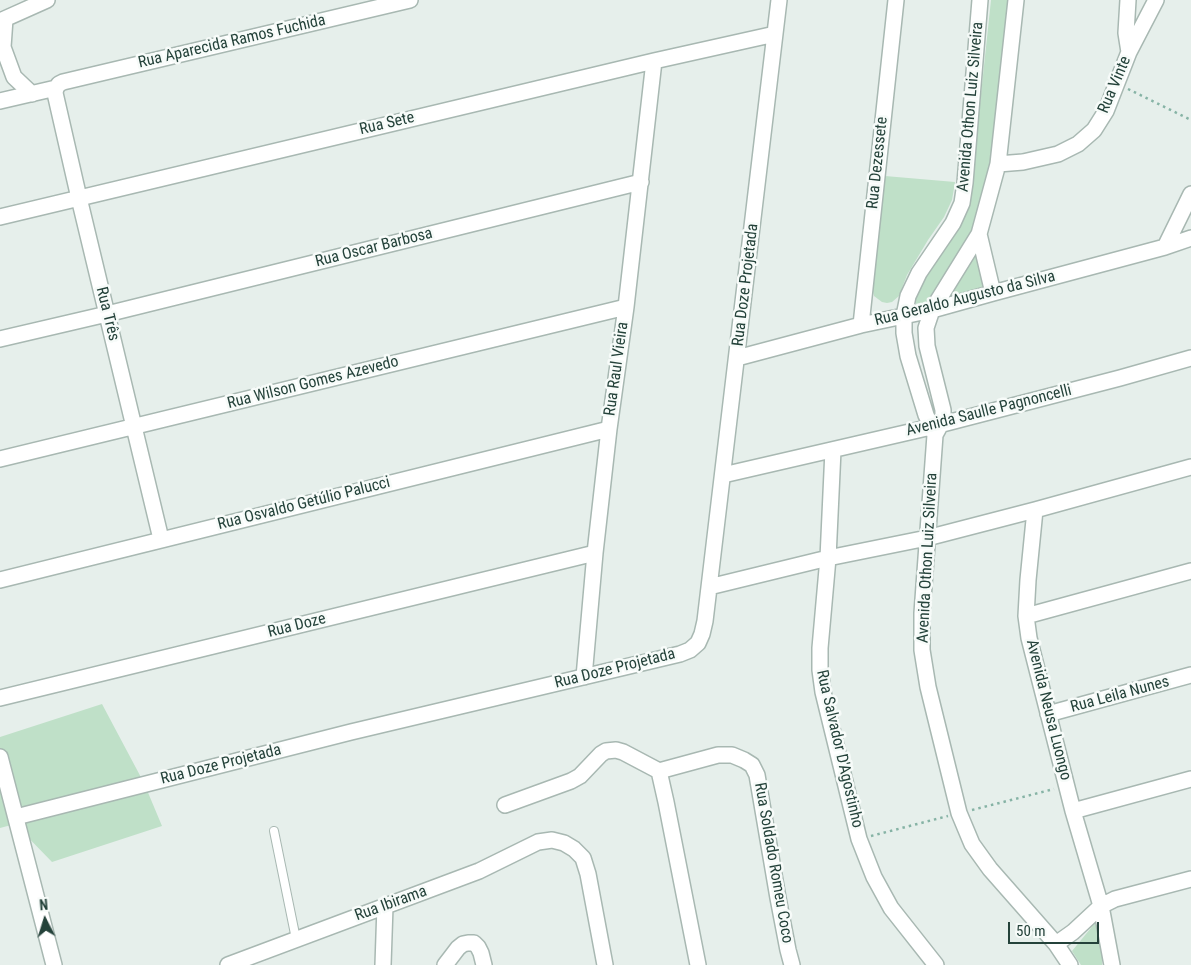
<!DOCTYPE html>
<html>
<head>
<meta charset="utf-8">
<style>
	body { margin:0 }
	#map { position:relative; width:1191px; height:965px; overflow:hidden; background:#e6efeb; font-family:"Roboto Condensed",sans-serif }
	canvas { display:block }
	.north { position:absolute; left:20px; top:895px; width:50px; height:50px; -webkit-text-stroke:4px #f7fbf9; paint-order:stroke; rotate:355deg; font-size:14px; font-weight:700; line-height:20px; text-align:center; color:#24423a }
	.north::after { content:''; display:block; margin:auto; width:18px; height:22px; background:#24423a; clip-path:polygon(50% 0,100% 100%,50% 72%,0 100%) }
	.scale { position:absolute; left:1008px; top:922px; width:91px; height:22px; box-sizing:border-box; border:2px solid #24423a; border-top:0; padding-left:6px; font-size:15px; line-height:18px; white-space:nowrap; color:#24423a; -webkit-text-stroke:4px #f7fbf9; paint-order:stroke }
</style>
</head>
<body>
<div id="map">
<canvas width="1191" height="965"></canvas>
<div class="north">N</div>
<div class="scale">50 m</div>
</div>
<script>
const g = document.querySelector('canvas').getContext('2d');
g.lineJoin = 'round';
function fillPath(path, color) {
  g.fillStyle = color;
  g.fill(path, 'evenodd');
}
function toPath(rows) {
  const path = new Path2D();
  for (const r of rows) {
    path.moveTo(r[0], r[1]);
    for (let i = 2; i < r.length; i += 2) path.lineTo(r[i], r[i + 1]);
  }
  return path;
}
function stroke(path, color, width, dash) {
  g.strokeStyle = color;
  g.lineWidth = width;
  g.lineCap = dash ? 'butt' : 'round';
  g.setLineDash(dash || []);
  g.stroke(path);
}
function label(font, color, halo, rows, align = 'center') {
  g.font = font + ' "Roboto Condensed",sans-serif';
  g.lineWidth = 5;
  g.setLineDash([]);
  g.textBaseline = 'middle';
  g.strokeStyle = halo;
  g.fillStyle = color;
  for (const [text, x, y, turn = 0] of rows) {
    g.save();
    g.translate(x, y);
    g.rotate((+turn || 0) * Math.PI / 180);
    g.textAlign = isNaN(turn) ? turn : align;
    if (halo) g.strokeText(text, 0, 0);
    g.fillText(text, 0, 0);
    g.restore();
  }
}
fillPath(toPath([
	[991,0,1010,0,992,162,973,231,929,303,919,307,914,301,974,160],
	[885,176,955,182,952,200,944,217,928,240,907,275,899,296,892,302,887,303,882,302,874,296,871,283],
	[974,253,976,253,984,287,956,296,952,290],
	[102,704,144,783,162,826,52,862,15,824,0,828,0,737],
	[1095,923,1103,952,1102,965,1081,965,1072,951]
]), '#bfe0c8');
const service = toPath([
	[274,831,296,939]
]);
const minor = toPath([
	[1016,0,998,164,979,234,932,310,926,328,927,346,943,410,943,417,941,424,935,435,922,613,922,650,928,687,959,813,972,844,990,869,1056,944,1070,965],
	[1128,0,1126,33,1129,52],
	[5,19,3,47,14,77,32,94],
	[0,21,47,0],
	[56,88,55,93,79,198,161,539],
	[0,101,56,88,59,84,63,82,410,0],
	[998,164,1023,162,1058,154,1078,144,1094,130,1106,111,1129,52,1156,0],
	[0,217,654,61,775,34],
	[979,234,993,293],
	[1165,247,1191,194],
	[861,325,896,0],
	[0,339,107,314,641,182],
	[737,358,861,325,932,310,993,293,1165,247,1191,238],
	[935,435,926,415,908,356,904,333,904,316,908,296,919,273,953,223,962,203,965,183,980,0],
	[833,450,828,558,820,648,820,670,823,692,859,839,874,877,891,908,936,965],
	[0,459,626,307],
	[723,475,931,427,1120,378,1191,358],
	[1035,510,1028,580,1026,616,1029,638,1073,811,1101,906,1112,965],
	[0,580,609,429],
	[709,587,828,558,927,538,1035,510,1191,467],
	[1026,616,1191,571],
	[584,677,595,553,609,429,626,307,654,61],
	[0,698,595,553],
	[1048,714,1191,675],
	[0,757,54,965],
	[659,771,666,802,698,965],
	[505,805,571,781,580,776,601,754,606,751,616,750,623,752,659,771,718,755,732,755,744,760,752,765,757,775,778,898,788,950,792,965],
	[1073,811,1191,779],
	[16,817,351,732,680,654,690,650,698,643,702,634,705,621,779,0],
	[1056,944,1073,932,1101,906,1115,899,1191,879],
	[228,965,479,871,538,842,552,840,564,843,574,849,583,858,588,874,605,965],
	[383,965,385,906],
	[445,965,458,948,463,944,468,943,474,943,478,947,481,953,484,965]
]);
stroke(service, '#a8b8b2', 10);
stroke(minor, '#a8b8b2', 18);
stroke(toPath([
	[1128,89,1191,120],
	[972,810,1054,789],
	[871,836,948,816]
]), '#86b3a5', 2.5, [2.5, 4]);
stroke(service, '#fff', 8);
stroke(minor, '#fff', 15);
label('16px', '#24423a', '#f7fbf9', [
	["Rua Aparecida Ramos Fuchida",232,42,-13],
	["Rua Vinte",1115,85,-67],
	["Avenida Othon Luiz Silveira",971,107,-85],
	["Rua Sete",387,124,-13],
	["Rua Dezessete",878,163,-84],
	["Rua Oscar Barbosa",374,248,-14],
	["Rua Doze Projetada",746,285,-83],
	["Rua Geraldo Augusto da Silva",965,299,-14],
	["Rua Três",107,314,76],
	["Rua Raul Vieira",617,369,-82],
	["Rua Wilson Gomes Azevedo",313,383,-14],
	["Avenida Saulle Pagnoncelli",989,411,-14],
	["Rua Osvaldo Getúlio Palucci",304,504,-14],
	["Avenida Othon Luiz Silveira",928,558,-87],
	["Rua Doze",297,626,-14],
	["Rua Doze Projetada",615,669,-14],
	["Rua Leila Nunes",1120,695,-15],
	["Avenida Neusa Luongo",1048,710,76],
	["Rua Salvador D'Agostinho",839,749,77],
	["Rua Doze Projetada",221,765,-14],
	["Rua Soldado Romeu Coco",773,863,80],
	["Rua Ibirama",391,904,-20]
]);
</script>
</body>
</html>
